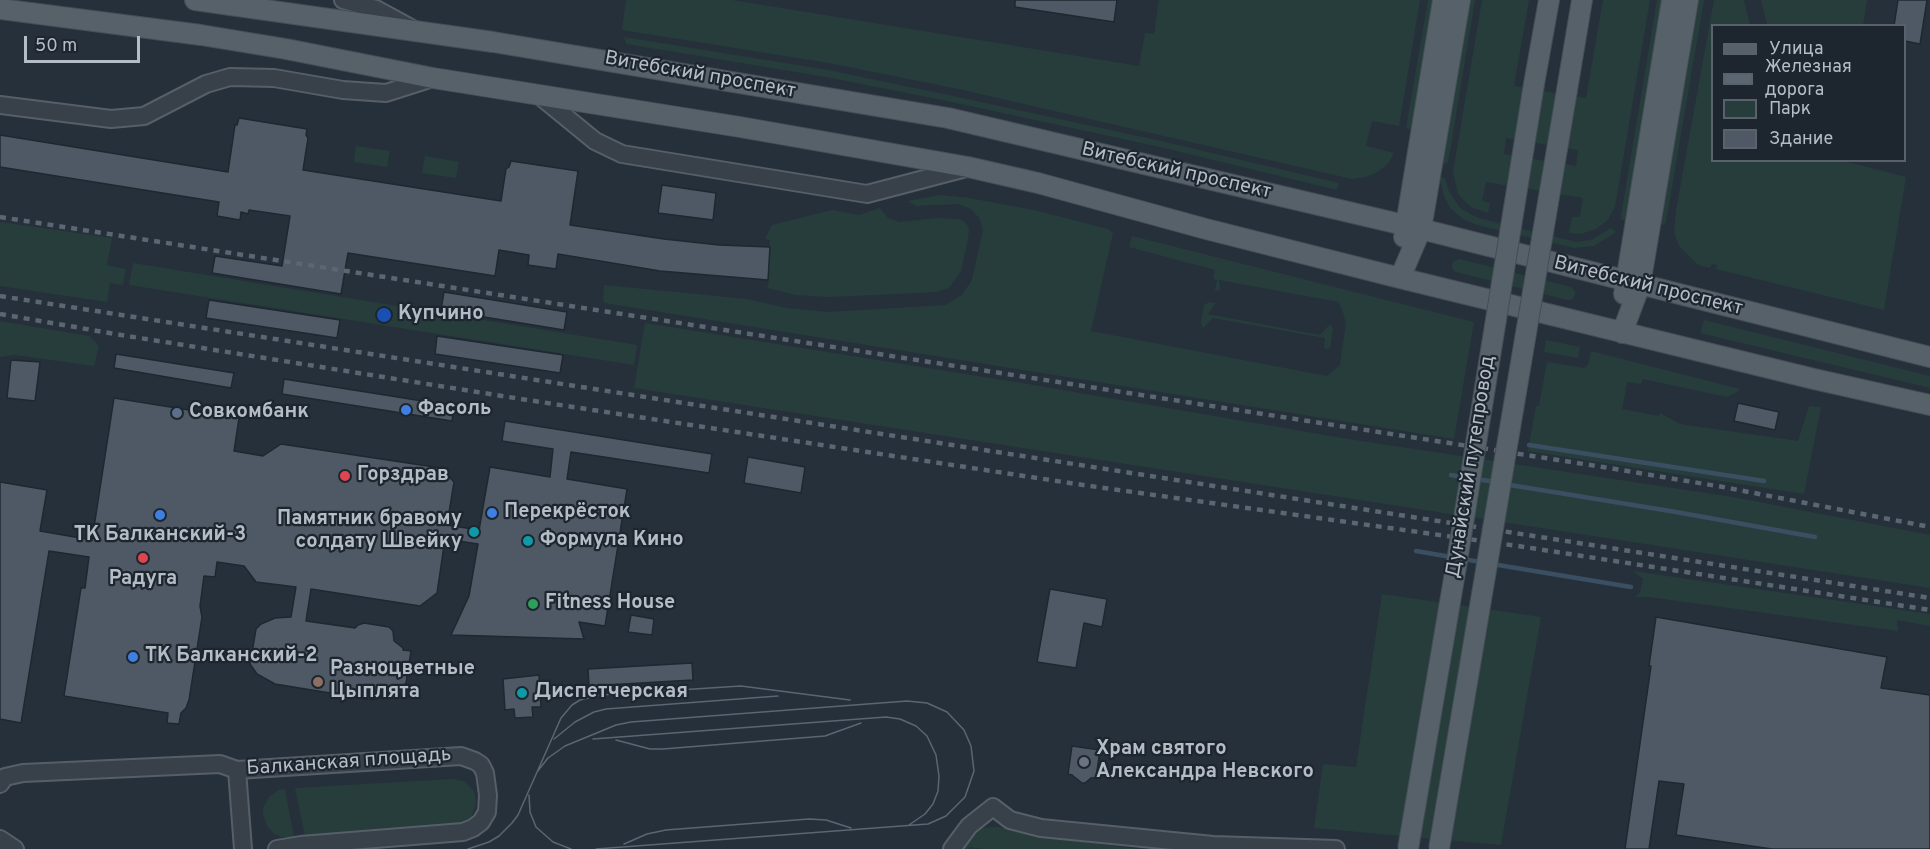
<!DOCTYPE html>
<html>
<head>
<meta charset="utf-8">
<style>
	body { margin:0 }
	#map { position:relative; width:1930px; height:849px; overflow:hidden; background:#25303a; font-family:Overpass,sans-serif }
	canvas { display:block }
	.legend { position:absolute; left:1711px; top:24px; width:195px; height:138px; box-sizing:border-box; background:#1d262f; border:2px solid #59626b; margin:0; padding:8px 10px; list-style:none; font-size:18px; color:#b4bcc6 }
	.legend li { display:flex; align-items:center; gap:12px; height:30px }
	.legend b { width:30px; border:2px solid #59626b }
	.scale { position:absolute; left:24px; top:36px; width:116px; height:27px; box-sizing:border-box; border:3px solid #b4bcc6; border-top:0; padding-left:8px; font-size:18px; line-height:21px; white-space:nowrap; color:#b4bcc6; -webkit-text-stroke:4px #1d262f; paint-order:stroke }
</style>
</head>
<body>
<div id="map">
<canvas width="1930" height="849"></canvas>
<ul class="legend">
<li><b style="height:8px;background:#56616a"></b>Улица</li>
<li><b style="height:8px;background:#5a6671"></b>Железная дорога</li>
<li><b style="height:16px;background:#273d3c"></b>Парк</li>
<li><b style="height:16px;background:#4e5965"></b>Здание</li>
</ul>
<div class="scale">50 m</div>
</div>
<script>
const g = document.querySelector('canvas').getContext('2d');
g.lineJoin = 'round';
function fillPath(path, color) {
  g.fillStyle = color;
  g.fill(path, 'evenodd');
}
function toPath(rows) {
  const path = new Path2D();
  for (const r of rows) {
    path.moveTo(r[0], r[1]);
    for (let i = 2; i < r.length; i += 2) path.lineTo(r[i], r[i + 1]);
  }
  return path;
}
function stroke(path, color, width, dash) {
  g.strokeStyle = color;
  g.lineWidth = width;
  g.lineCap = dash ? 'butt' : 'round';
  g.setLineDash(dash || []);
  g.stroke(path);
}
function label(font, color, halo, rows, align = 'center') {
  g.font = font + ' Overpass,sans-serif';
  g.lineWidth = 4.5;
  g.setLineDash([]);
  g.textBaseline = 'middle';
  g.strokeStyle = halo;
  g.fillStyle = color;
  for (const [text, x, y, turn = 0] of rows) {
    g.save();
    g.translate(x, y);
    g.rotate((+turn || 0) * Math.PI / 180);
    g.textAlign = isNaN(turn) ? turn : align;
    if (halo) g.strokeText(text, 0, 0);
    g.fillText(text, 0, 0);
    g.restore();
  }
}
fillPath(toPath([
	[626,0,732,0,1139,66,1145,33,1154,34,1159,0,1420,0,1399,126,1372,121,1366,146,1394,153,1388,164,1376,173,1365,177,1352,179,954,88,829,63,622,30],
	[1428,0,1435,0,1413,130,1406,128],
	[1468,0,1475,0,1450,152,1448,162,1444,164,1441,163],
	[1482,0,1529,0,1514,86,1586,98,1603,0,1650,0,1615,207,1608,220,1596,229,1581,234,1569,233,1572,217,1580,217,1583,198,1486,182,1482,201,1490,203,1488,213,1471,207,1458,194,1453,172],
	[1506,138,1578,150,1576,166,1504,154],
	[1657,0,1664,0,1628,213,1625,221,1621,219,1621,216],
	[1697,0,1704,0,1666,222,1663,225,1660,224],
	[1714,0,1744,0,1750,25,1712,26,1712,160,1843,161,1906,177,1884,310,1716,269,1717,265,1712,264,1710,268,1698,265,1679,246,1674,232,1676,210],
	[1761,0,1867,0,1863,26,1767,25],
	[624,37,828,70,953,96,1161,141,1339,183,1337,190,1160,147,952,102,826,77,626,44],
	[356,146,390,151,387,167,354,162],
	[425,156,459,162,456,178,422,173],
	[1439,177,1445,178,1449,191,1460,208,1478,218,1576,242,1591,240,1611,228,1616,232,1594,246,1574,248,1477,225,1463,219,1450,208,1444,196],
	[941,195,969,198,1034,210,1108,229,1113,233,1091,331,1327,376,1340,365,1346,322,1339,302,1219,280,1220,290,1217,291,1215,290,1217,280,1213,279,1215,270,1129,247,1132,236,1474,322,1454,439,623,306,604,303,603,300,604,285,747,299,786,308,828,312,945,305,962,295,972,280,983,230,980,219,971,209,958,204,916,206,908,201],
	[880,208,888,218,900,222,937,218,958,219,965,222,969,229,968,239,961,271,949,288,937,292,830,297,796,295,768,288,770,240,765,239,772,225,832,210,859,215],
	[0,222,112,238,107,265,126,269,123,285,110,283,107,302,0,286],
	[1459,259,1571,287,1575,291,1575,296,1571,300,1567,300,1456,272,1453,270,1452,265,1454,261],
	[133,263,637,345,634,365,129,285],
	[1209,302,1216,303,1208,314,1320,335,1330,324,1333,329,1330,348,1326,349,1324,348,1325,338,1213,318,1203,328,1201,323,1204,305],
	[1704,320,1930,376,1930,388,1700,333],
	[0,321,89,336,99,346,94,366,15,355,0,357],
	[645,323,1022,383,1348,439,1733,497,1930,535,1930,588,634,388],
	[1546,340,1580,347,1578,358,1544,352],
	[1591,351,1740,389,1737,392,1727,397,1643,379,1641,384,1627,382,1626,388,1624,389,1626,390,1622,409,1659,416,1660,413,1680,424,1798,441,1809,406,1821,407,1804,494,1528,451,1536,406,1539,406,1547,362,1584,368,1588,365],
	[1633,571,1930,614,1930,626,1897,620,1898,631,1648,597,1636,597,1640,592,1643,579],
	[1382,594,1541,617,1501,845,1314,828,1323,764,1356,767],
	[453,779,464,781,473,790,475,794,476,805,471,817,464,823,325,835,323,833,323,835,305,836,295,788],
	[285,789,294,837,281,837,274,834,267,826,263,814,263,808,269,797,278,790],
	[998,827,1037,836,1138,849,985,849,969,847,969,849,962,849,964,844,972,833,979,828]
]), '#273d3c');
stroke(toPath([
	[1529,445,1764,481],
	[1451,475,1467,478],
	[1475,479,1496,482],
	[1504,484,1676,512,1815,537],
	[1416,551,1451,557],
	[1463,559,1481,562],
	[1492,564,1631,587]
]), '#3b4f62', 4.5);
const building = toPath([
	[1015,0,1117,0,1114,22,1015,7,1015,0],
	[1898,0,1927,0,1920,44,1905,41,1905,26,1894,26,1898,0],
	[239,118,307,129,306,135,308,138,303,170,469,196,501,201,506,169,509,167,511,161,578,171,570,225,664,239,719,245,770,247,768,280,660,271,558,254,556,269,528,265,529,255,499,250,495,276,348,253,341,294,212,273,215,256,282,266,290,216,249,210,248,214,241,212,240,220,217,216,219,202,0,167,0,135,228,172,235,125,237,125,239,118],
	[662,185,716,193,713,220,658,213,662,185],
	[444,292,567,312,564,330,441,310,444,292],
	[209,300,340,320,337,338,206,318,209,300],
	[437,336,563,355,560,373,435,354,437,336],
	[116,354,234,373,231,388,114,368,116,354],
	[11,360,40,362,35,401,7,398,11,360],
	[284,379,454,406,452,421,282,394,284,379],
	[114,398,239,418,234,451,263,456,281,444,441,468,454,482,447,525,479,530,490,467,550,477,553,449,502,441,505,421,712,454,709,473,571,452,567,479,627,489,605,626,579,622,584,639,451,635,469,596,478,544,445,539,437,593,420,606,311,589,306,621,355,628,358,625,364,623,389,627,393,631,394,641,403,648,403,650,411,651,406,683,402,688,373,700,275,684,257,674,250,664,256,629,261,624,275,618,291,617,296,587,256,582,244,566,217,562,215,577,204,576,200,606,202,617,189,700,186,708,181,713,179,724,167,723,168,713,64,696,81,588,85,588,89,557,49,551,21,723,0,719,0,482,47,490,40,531,92,540,114,398],
	[1738,403,1779,412,1775,430,1734,421,1738,403],
	[748,457,805,467,801,493,744,483,748,457],
	[1050,589,1107,599,1102,627,1084,623,1076,668,1037,662,1050,589],
	[631,615,654,619,652,635,628,632,631,615],
	[1656,617,1887,657,1881,688,1930,695,1930,849,1772,849,1676,835,1684,784,1659,781,1649,849,1625,849,1651,666,1649,666,1656,617],
	[692,663,693,680,589,686,588,669,692,663],
	[539,675,541,707,532,707,533,717,515,718,514,709,505,710,503,679,539,675],
	[1072,746,1100,750,1096,778,1091,778,1085,783,1082,783,1072,775,1068,774,1072,746]
]);
fillPath(building, '#4e5965');
stroke(building, '#1f2831', 1.5);
const minor = toPath([
	[343,0,376,9,411,28],
	[540,96,595,141,622,154,867,194,966,168],
	[0,105,111,119,144,116,206,84,230,77,274,78,343,90,386,93,433,78],
	[237,770,243,849],
	[0,784,5,777,23,773,220,764,237,770,461,756,475,761,481,765,485,773,488,795,487,812,481,822,473,828,463,832,301,845,277,849],
	[0,839,15,849],
	[952,849,969,826,993,807,1010,820,1041,828,1213,845,1336,849]
]);
const major = toPath([
	[195,0,493,42,948,118,1421,229,1930,357],
	[0,9,201,35,286,49,433,78,740,127,968,167,1038,183,1206,229,1400,278,1814,379,1930,405],
	[1534,84,1549,0],
	[1567,90,1582,0],
	[1404,237,1443,0],
	[1400,278,1421,229,1460,0],
	[1624,294,1672,0],
	[1622,333,1640,285,1688,0]
]);
stroke(minor, '#565f68', 20);
stroke(major, '#444d56', 22);
stroke(minor, '#38414a', 16);
stroke(major, '#56616a', 20);
stroke(toPath([
	[554,739,575,722,594,712,606,709,778,696],
	[593,739,886,717,900,719,916,726,927,736,936,755,939,776,938,791,933,804,925,814,909,825],
	[616,740,650,749,663,749,825,736,861,723],
	[537,772,548,758,565,746,616,725,631,722,907,701,927,703,947,712,964,730,971,746,974,771,965,797,946,816,928,824,596,849],
	[529,795,530,812,536,827,553,842,571,849],
	[624,844,647,834,666,830,809,819,826,820,851,828],
	[468,849,489,842,499,836,512,823,518,815,561,718,572,705,580,700,601,695,741,686,850,700]
]), '#5a6671', 1.5);
stroke(toPath([
	[0,217,1603,467,1723,487,1930,527],
	[0,296,1930,598],
	[0,314,121,335,521,399,1083,485,1518,546,1930,610]
]), '#5a6671', 4.5, [6, 6]);
const majorBridge = toPath([
	[1408,849,1457,561,1534,84],
	[1439,849,1567,90]
]);
stroke(majorBridge, '#444d56', 22, []);
stroke(majorBridge, '#56616a', 20);
for (const [x, y, r, color] of [
	[384,315,8,"#1a4fb4"],
	[406,410,6,"#3f7fe0"],
	[177,413,6,"#5c6f8a"],
	[345,476,6,"#e0444e"],
	[492,513,6,"#3f7fe0"],
	[160,515,6,"#3f7fe0"],
	[474,532,6,"#0f9aa8"],
	[528,541,6,"#0f9aa8"],
	[143,558,6,"#e0444e"],
	[533,604,6,"#2e9e5b"],
	[133,657,6,"#3f7fe0"],
	[318,682,6,"#8d6e63"],
	[522,693,6,"#0f9aa8"],
	[1084,762,6,"#6b7280"]
]) {
  const dot = new Path2D();
  dot.arc(x, y, r, 0, 2 * Math.PI);
  g.fillStyle = color;
  g.fill(dot);
  stroke(dot, '#1d262f', 2);
}
label('20px', '#b4bcc6', '#1d262f', [
	["Витебский проспект",700,76,10],
	["Витебский проспект",1176,172,13],
	["Витебский проспект",1648,287,14],
	["Дунайский путепровод",1472,467,-81],
	["Балканская площадь",349,763,-4]
]);
label('bold 20px', '#b4bcc6', '#1d262f', [
	["Купчино",398,315],
	["Фасоль",418,410],
	["Совкомбанк",189,413],
	["Горздрав",357,476],
	["Перекрёсток",504,513],
	["Памятник бравому",462,520,"right"],
	["солдату Швейку",462,543,"right"],
	["ТК Балканский-3",160,536,"center"],
	["Формула Кино",540,541],
	["Радуга",143,580,"center"],
	["Fitness House",545,604],
	["ТК Балканский-2",145,657],
	["Разноцветные",330,670],
	["Цыплята",330,693],
	["Диспетчерская",534,693],
	["Храм святого",1096,750],
	["Александра Невского",1096,773]
], 'left');
</script>
</body>
</html>
